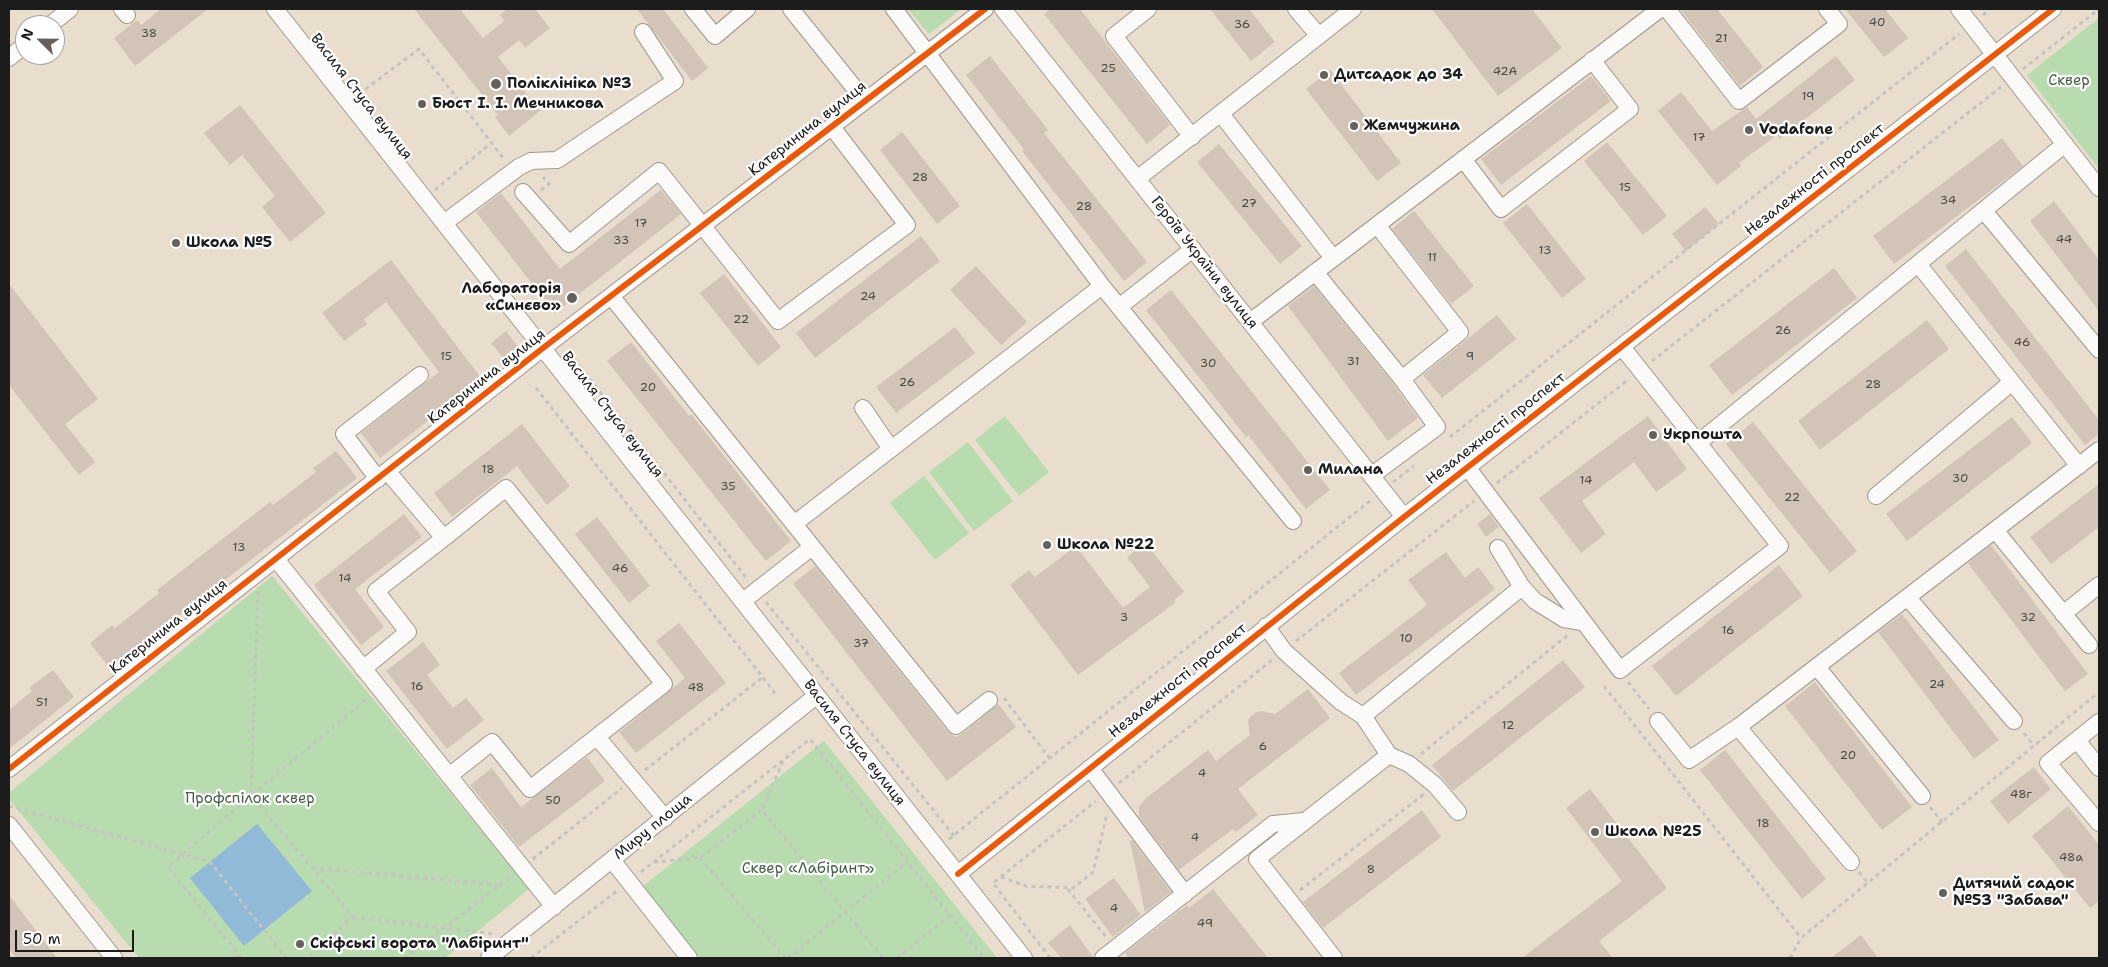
<!DOCTYPE html>
<html>
<head>
<meta charset="utf-8">
<style>
	body { margin:0 }
	#map { position:relative; width:2108px; height:967px; overflow:hidden; background:#e9ddce; font-family:"Shantell Sans",sans-serif }
	canvas { display:block }
	.frame { position:absolute; inset:0; border:10px solid #1c1c1c; pointer-events:none }
	.north { position:absolute; left:15px; top:15px; width:50px; height:50px; box-sizing:border-box; background:#fff; border:1px solid #a4a4a4; border-radius:50%; rotate:293deg; font-size:14px; font-weight:700; line-height:20px; text-align:center; color:#1c1c1c }
	.north::after { content:''; display:block; margin:auto; width:18px; height:22px; background:#64605a; clip-path:polygon(50% 0,100% 100%,50% 72%,0 100%) }
	.scale { position:absolute; left:15px; top:930px; width:119px; height:22px; box-sizing:border-box; border:2px solid #1c1c1c; border-top:0; padding-left:6px; font-size:15px; line-height:18px; white-space:nowrap; color:#1c1c1c; -webkit-text-stroke:4px #fff; paint-order:stroke }
</style>
</head>
<body>
<div id="map">
<canvas width="2108" height="967"></canvas>
<div class="frame"></div>
<div class="north">N</div>
<div class="scale">50 m</div>
</div>
<script>
const g = document.querySelector('canvas').getContext('2d');
g.lineJoin = 'round';
function fillPath(path, color) {
  g.fillStyle = color;
  g.fill(path, 'evenodd');
}
function toPath(rows) {
  const path = new Path2D();
  for (const r of rows) {
    path.moveTo(r[0], r[1]);
    for (let i = 2; i < r.length; i += 2) path.lineTo(r[i], r[i + 1]);
  }
  return path;
}
function stroke(path, color, width, dash) {
  g.strokeStyle = color;
  g.lineWidth = width;
  g.lineCap = dash ? 'butt' : 'round';
  g.setLineDash(dash || []);
  g.stroke(path);
}
function label(font, color, halo, rows, align = 'center') {
  g.font = font + ' "Shantell Sans",sans-serif';
  g.lineWidth = 4.5;
  g.setLineDash([]);
  g.textBaseline = 'middle';
  g.strokeStyle = halo;
  g.fillStyle = color;
  for (const [text, x, y, turn = 0] of rows) {
    g.save();
    g.translate(x, y);
    g.rotate((+turn || 0) * Math.PI / 180);
    g.textAlign = isNaN(turn) ? turn : align;
    if (halo) g.strokeText(text, 0, 0);
    g.fillText(text, 0, 0);
    g.restore();
  }
}
fillPath(toPath([
	[908,9,961,9,929,34],
	[2099,18,2099,169,2027,75],
	[1005,416,1049,472,1019,496,975,440],
	[968,442,1013,501,974,531,929,472],
	[924,476,969,533,935,560,890,503],
	[272,576,529,889,445,958,139,958,9,799,9,793],
	[824,741,997,958,700,958,641,888]
]), '#b8dbaf');
fillPath(toPath([
	[257,824,312,891,244,946,190,878]
]), '#91b9d8');
fillPath(toPath([
	[161,9,208,9,135,66,114,38,137,20,141,25],
	[414,9,460,9,483,38,504,21,500,15,507,9,535,9,550,28,525,48,519,40,498,57,540,111,509,136,495,117,498,115],
	[637,9,663,9,708,68,692,81],
	[1051,9,1080,9,1170,125,1147,144,1044,14],
	[1210,9,1249,9,1275,42,1251,61],
	[1432,9,1532,9,1562,48,1498,96],
	[1680,9,1717,9,1763,67,1740,86],
	[1845,9,1885,9,1908,38,1884,57],
	[990,56,1048,130,1044,133,1147,262,1124,281,1022,151,1024,149,966,75],
	[1836,56,1855,80,1780,139,1777,135,1739,163,1741,166,1717,185,1658,111,1681,92,1712,131,1747,107,1756,119],
	[1330,70,1401,163,1377,181,1306,89],
	[1591,76,1611,101,1501,185,1481,159],
	[240,105,326,213,290,242,262,207,275,196,242,155,230,165,204,133],
	[902,132,960,206,937,224,880,150],
	[2002,138,2023,166,1894,264,1873,236],
	[1607,142,1667,216,1643,235,1584,161],
	[1219,144,1302,246,1280,264,1197,162],
	[661,190,681,214,555,313,476,212,501,193,560,269],
	[2054,201,2099,260,2099,311,2030,221],
	[1527,204,1586,279,1562,298,1503,223],
	[1705,207,1719,224,1686,251,1672,234],
	[1414,211,1474,286,1451,304,1392,229],
	[921,236,940,261,815,358,796,333],
	[1966,249,2099,420,2099,434,2085,445,1945,266],
	[391,260,482,379,380,458,361,433,439,372,386,302,364,319,367,324,344,341,322,313],
	[976,266,1027,322,1001,345,950,290],
	[1834,268,1857,298,1732,395,1709,365],
	[724,274,781,347,758,366,700,293],
	[9,284,98,399,65,424,95,462,79,475,9,385],
	[1314,286,1391,381,1418,418,1388,441,1288,306],
	[1171,290,1330,490,1306,509,1248,435,1246,437,1146,310],
	[1497,315,1516,339,1442,398,1423,375],
	[1927,320,1949,349,1820,450,1798,421],
	[955,327,975,353,896,413,876,387],
	[506,331,519,348,504,359,491,343],
	[631,342,689,416,691,414,791,541,766,561,607,361],
	[1648,416,1687,469,1656,492,1634,462,1582,501,1606,534,1581,553,1539,498],
	[2012,417,2032,443,1907,541,1886,514],
	[1753,422,1857,551,1830,573,1726,444],
	[522,424,570,486,547,505,517,466,452,517,434,493],
	[336,451,357,478,110,669,90,643,112,625,115,628,159,593,157,590,270,502,273,505,316,472,313,468],
	[2099,484,2099,527,2051,564,2030,537],
	[404,514,422,537,355,589,384,627,361,645,314,585],
	[1490,514,1499,527,1486,537,1477,524],
	[597,517,650,586,629,603,575,534],
	[1146,543,1184,592,1174,600,1176,602,1078,675,1010,585,1029,570,1035,577,1076,546,1123,608,1150,587,1127,557],
	[1991,545,2088,674,2065,691,1968,563],
	[1446,552,1465,578,1478,567,1495,589,1356,695,1339,673,1427,605,1408,580],
	[1779,565,1803,596,1676,696,1652,666],
	[815,566,949,733,956,737,962,734,998,704,1016,727,947,781,793,584],
	[1902,614,1999,740,1974,759,1878,632],
	[679,623,726,683,636,753,619,732,685,678,656,641],
	[423,642,440,665,427,675,453,708,466,698,484,720,447,749,386,671],
	[1563,660,1585,687,1453,791,1432,765],
	[53,670,74,697,9,749,9,710,32,691,29,688],
	[1815,682,1912,807,1882,830,1785,706],
	[1308,689,1330,718,1238,789,1258,815,1236,832,1233,829,1179,870,1139,817,1139,807,1145,799,1208,750,1216,761,1250,735,1248,722,1250,717,1256,712,1262,711,1275,714],
	[1725,750,1826,879,1802,899,1700,770],
	[587,757,605,781,519,847,470,785,492,768,521,807],
	[2034,767,2051,789,2008,824,1990,801],
	[1590,789,1667,888,1599,941,1613,958,1522,958,1622,881,1566,808],
	[2068,806,2099,845,2099,901,2090,908,2032,836],
	[1422,810,1441,837,1323,928,1303,902],
	[1132,840,1171,892,1145,912,1130,841],
	[1114,878,1141,915,1113,937,1085,899],
	[1213,889,1268,958,1129,958,1125,953,1187,905,1189,908],
	[9,895,57,958,16,958,9,949],
	[1070,925,1093,957,1093,958,1061,958,1048,943],
	[1861,935,1878,958,1831,958]
]), '#d2c5b7');
const minor = toPath([
	[122,9,127,15],
	[275,9,1024,958],
	[693,9,715,36,747,9],
	[791,9,865,101],
	[1003,9,1404,517],
	[1148,9,1114,36,1192,137],
	[1296,9,1319,36],
	[1667,9,1739,101,1839,24,1827,9],
	[1959,9,2099,188],
	[50,25,70,9],
	[9,58,25,45],
	[1221,114,1333,258],
	[1463,159,1501,209,1630,109,1592,60],
	[1137,179,1353,9],
	[523,192,569,244,659,171,778,321,907,225,832,127],
	[1984,211,2099,350],
	[444,223,519,167,531,161,557,160,675,81,643,32],
	[1918,264,2079,466],
	[1315,272,1402,379,1460,332,1377,225],
	[1102,286,1293,521],
	[611,296,956,726,989,700],
	[1119,307,1193,249],
	[1250,322,1660,9],
	[863,408,891,449],
	[1698,443,2065,144],
	[1467,467,1620,670,1780,546,1622,347],
	[1371,476,1437,427,1402,379],
	[378,479,344,434,420,375],
	[1876,496,2012,382],
	[794,524,1102,286,894,9],
	[1995,530,2099,450],
	[444,538,506,488,664,684,530,789,492,742,449,776],
	[1498,548,1522,587,1535,601,1564,619,1582,622],
	[276,559,554,907],
	[1908,598,2014,721],
	[743,601,812,547],
	[2063,614,2099,585],
	[1266,626,1284,651,1341,702,1363,716],
	[1817,667,1922,796],
	[363,669,408,632,376,591,444,538,387,471],
	[1658,721,1689,760,1738,727,1995,530,2089,645],
	[2099,722,2048,763,2099,823],
	[1738,727,1851,862],
	[597,737,665,818],
	[2077,740,2099,768],
	[1090,768,1185,894],
	[9,769,543,348,985,9],
	[1458,812,1435,785,1409,764,1389,755,1363,716,1522,587],
	[9,825,114,958],
	[612,860,689,958],
	[958,874,1404,517,2053,9],
	[489,958,816,696],
	[1103,958,1273,824,1304,821],
	[1334,958,1257,859,1389,755]
]);
stroke(minor, '#9f988f', 18);
stroke(toPath([
	[1983,15,1990,9],
	[2023,69,2099,9],
	[359,94,419,49,504,159],
	[435,190,491,143],
	[541,190,549,184,543,177],
	[575,360,748,580],
	[1652,361,2001,87],
	[536,388,775,693],
	[1450,437,1959,34],
	[1393,482,1414,466],
	[1497,483,1629,379],
	[766,602,954,836],
	[1296,641,1474,501],
	[1628,682,1649,709],
	[1604,686,1801,938],
	[1004,698,1050,759],
	[2024,733,2034,746],
	[1421,754,1568,635],
	[783,761,762,810,883,958],
	[645,770,763,677],
	[1119,783,1272,660],
	[251,795,258,591],
	[252,795,368,698],
	[9,806,210,862,286,958],
	[1930,807,1942,822],
	[949,839,1371,500],
	[700,858,785,958],
	[533,859,622,788],
	[654,862,700,858,762,810],
	[312,868,499,885],
	[641,872,810,739,984,958],
	[1859,872,1868,883],
	[1001,877,1026,886,1073,888,1093,872,1107,814],
	[1068,889,1106,937],
	[1300,890,1424,794],
	[353,917,494,934],
	[234,958,238,955],
	[241,958,168,867,251,795,353,917,306,958],
	[404,958,511,877],
	[531,958,618,890],
	[788,958,907,862],
	[897,958,950,916],
	[1050,958,993,883,1096,801],
	[1790,958,1801,938,2099,692]
]), '#c6c4c0', 3, [4, 4]);
stroke(minor, '#fcfaf8', 16);
stroke(toPath([
	[9,769,543,348,985,9],
	[958,874,1404,517,2053,9]
]), '#e8590c', 6);
for (const [x, y, r, color] of [
	[1324,75,5,"#64605a"],
	[496,84,6,"#64605a"],
	[422,104,5,"#64605a"],
	[1354,126,5,"#64605a"],
	[1749,130,5,"#64605a"],
	[176,243,5,"#64605a"],
	[572,298,6,"#64605a"],
	[1653,435,5,"#64605a"],
	[1308,470,5,"#64605a"],
	[1047,545,5,"#64605a"],
	[1595,832,5,"#64605a"],
	[1943,893,5,"#64605a"],
	[300,944,5,"#64605a"]
]) {
  const dot = new Path2D();
  dot.arc(x, y, r, 0, 2 * Math.PI);
  g.fillStyle = color;
  g.fill(dot);
  stroke(dot, '#fff', 2);
}
label('12px', '#4a4744', null, [
	["40",1877,23],
	["36",1242,25],
	["38",149,34],
	["21",1721,39],
	["25",1108,69],
	["42А",1505,72],
	["19",1808,97],
	["17",1699,138],
	["28",920,178],
	["15",1625,188],
	["34",1948,201],
	["27",1249,204],
	["28",1084,207],
	["17",641,224],
	["44",2064,240],
	["33",621,241],
	["13",1545,251],
	["11",1432,258],
	["24",868,297],
	["22",741,320],
	["26",1783,331],
	["46",2022,343],
	["15",446,357],
	["9",1470,357],
	["31",1353,362],
	["30",1208,364],
	["26",907,383],
	["28",1873,385],
	["20",648,388],
	["18",488,470],
	["30",1960,479],
	["14",1586,481],
	["35",728,487],
	["22",1792,498],
	["13",239,548],
	["46",620,569],
	["14",345,579],
	["3",1124,618],
	["32",2028,618],
	["16",1728,631],
	["10",1406,639],
	["37",861,644],
	["24",1937,685],
	["16",417,687],
	["48",696,688],
	["51",42,703],
	["12",1508,726],
	["6",1263,747],
	["20",1848,756],
	["4",1202,774],
	["48г",2021,795],
	["50",553,801],
	["18",1763,824],
	["4",1195,838],
	["48а",2071,858],
	["8",1371,870],
	["4",1114,909],
	["49",1205,924]
]);
label('bold 15px', '#1c1c1c', '#fff', [
	["Дитсадок до 34",1334,75],
	["Поліклініка №3",507,84],
	["Бюст І. І. Мечникова",432,104],
	["Жемчужина",1364,126],
	["Vodafone",1759,130],
	["Школа №5",186,243],
	["Лабораторія",561,289,"right"],
	["«Синєво»",561,306,"right"],
	["Укрпошта",1663,435],
	["Милана",1318,470],
	["Школа №22",1057,545],
	["Школа №25",1605,832],
	["Дитячий садок",1953,884],
	["№53 \"Забава\"",1953,901],
	["Скіфські ворота \"Лабіринт\"",310,944]
], 'left');
label('15px', '#455e46', '#fff', [
	["Сквер",2069,81],
	["Профспілок сквер",250,799],
	["Сквер «Лабіринт»",808,869]
]);
label('15px', '#1c1c1c', '#fff', [
	["Василя Стуса вулиця",361,97,52],
	["Катеринича вулиця",808,129,-38],
	["Незалежності проспект",1815,180,-38],
	["Героїв України вулиця",1204,263,52],
	["Катеринича вулиця",487,377,-38],
	["Василя Стуса вулиця",612,415,52],
	["Незалежності проспект",1496,429,-38],
	["Катеринича вулиця",169,627,-38],
	["Незалежності проспект",1178,681,-39],
	["Василя Стуса вулиця",854,743,52],
	["Миру площа",653,827,-39]
]);
</script>
</body>
</html>
